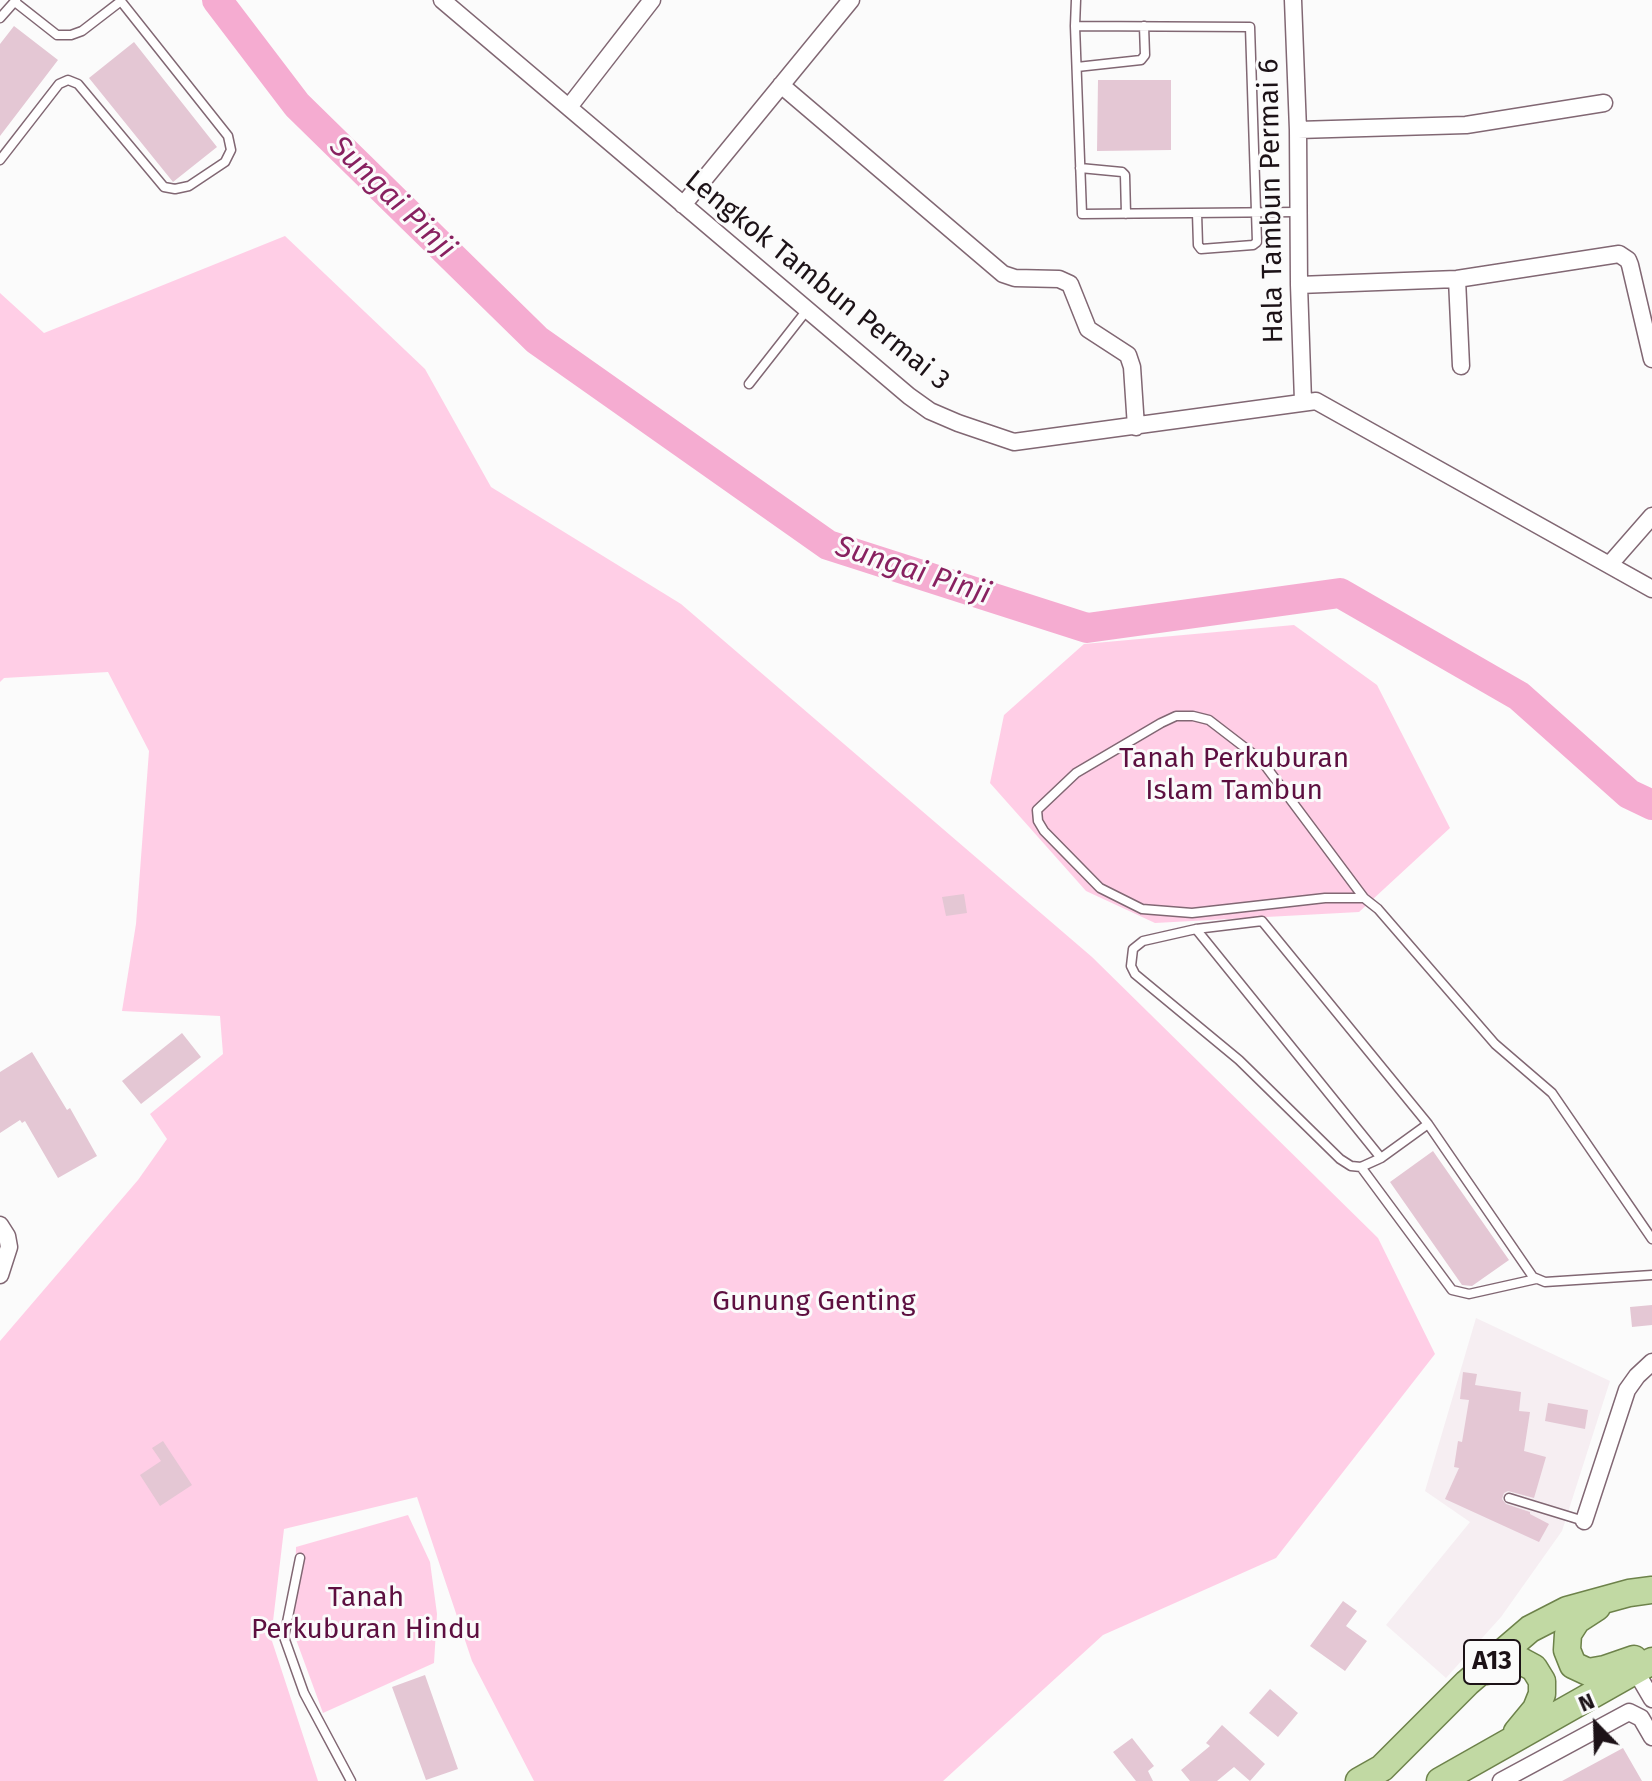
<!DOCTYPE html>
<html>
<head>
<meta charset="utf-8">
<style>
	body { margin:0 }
	#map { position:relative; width:1652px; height:1781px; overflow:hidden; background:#fbfbfb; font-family:"Fira Sans",sans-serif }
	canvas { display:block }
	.north { position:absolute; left:1556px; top:1685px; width:80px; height:80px; -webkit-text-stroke:6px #fbfbfb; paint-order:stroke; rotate:337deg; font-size:22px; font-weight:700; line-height:32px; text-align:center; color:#1c1217 }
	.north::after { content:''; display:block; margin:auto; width:28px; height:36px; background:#1c1217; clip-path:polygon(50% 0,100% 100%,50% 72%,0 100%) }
</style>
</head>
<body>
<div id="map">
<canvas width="1652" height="1781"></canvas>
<div class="north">N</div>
</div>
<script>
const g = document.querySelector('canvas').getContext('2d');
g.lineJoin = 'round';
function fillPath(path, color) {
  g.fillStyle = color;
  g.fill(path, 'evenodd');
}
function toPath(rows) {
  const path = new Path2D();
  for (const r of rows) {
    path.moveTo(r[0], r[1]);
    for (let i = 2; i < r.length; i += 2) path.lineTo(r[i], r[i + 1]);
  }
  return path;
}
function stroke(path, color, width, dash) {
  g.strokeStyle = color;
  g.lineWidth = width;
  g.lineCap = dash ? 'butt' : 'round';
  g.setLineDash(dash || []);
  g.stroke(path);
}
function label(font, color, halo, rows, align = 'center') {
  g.font = font + ' "Fira Sans",sans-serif';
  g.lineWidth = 6;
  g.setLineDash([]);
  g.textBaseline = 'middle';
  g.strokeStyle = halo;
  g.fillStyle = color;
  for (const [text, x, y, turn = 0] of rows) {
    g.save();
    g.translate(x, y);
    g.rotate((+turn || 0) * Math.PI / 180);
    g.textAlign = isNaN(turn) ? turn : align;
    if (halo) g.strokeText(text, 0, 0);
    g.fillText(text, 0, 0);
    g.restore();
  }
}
fillPath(toPath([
	[1476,1318,1610,1381,1562,1531,1501,1617,1446,1678,1386,1625,1470,1522,1425,1491]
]), '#f6eef2');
fillPath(toPath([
	[285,236,425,369,491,487,681,604,1092,957,1378,1238,1435,1354,1276,1558,1103,1635,943,1781,534,1781,472,1661,417,1497,284,1529,271,1638,318,1781,0,1781,0,1341,138,1180,167,1139,150,1114,223,1054,220,1016,122,1011,136,924,149,751,108,672,4,678,0,682,0,293,44,333],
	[1294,625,1377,685,1450,828,1359,912,1155,923,1086,891,990,783,1004,715,1084,644],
	[408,1515,430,1562,437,1614,434,1663,323,1713,294,1634,296,1547]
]), '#ffcee6');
stroke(toPath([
	[217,0,297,105,537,340,828,545,1087,628,1340,593,1519,696,1629,794,1652,805]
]), '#f5acd1', 30);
fillPath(toPath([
	[14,26,58,60,0,136,0,44],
	[134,42,217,147,173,182,89,78],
	[1098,80,1171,80,1171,150,1097,151],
	[964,894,967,913,946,916,942,897],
	[182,1033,201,1057,141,1104,122,1081],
	[32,1052,67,1110,70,1108,97,1156,58,1178,25,1121,22,1123,20,1120,0,1133,0,1072],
	[1433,1151,1509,1260,1472,1286,1462,1285,1390,1182],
	[1652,1305,1652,1325,1632,1327,1630,1307],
	[1463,1372,1477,1374,1475,1385,1521,1392,1519,1411,1530,1412,1524,1451,1546,1457,1534,1498,1508,1491,1504,1493,1502,1499,1506,1504,1530,1512,1530,1514,1549,1524,1539,1542,1445,1499,1459,1468,1454,1467,1458,1441,1462,1442,1469,1400,1460,1399],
	[1548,1403,1588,1410,1585,1429,1545,1421],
	[163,1441,192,1485,160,1506,140,1475,161,1461,152,1448],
	[1343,1601,1357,1611,1346,1626,1367,1641,1345,1671,1310,1646],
	[425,1675,458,1769,426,1780,392,1687],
	[1270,1689,1298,1713,1278,1737,1249,1713],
	[1222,1725,1265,1764,1250,1781,1234,1767,1217,1781,1190,1781,1181,1770,1210,1746,1206,1743],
	[1132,1738,1154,1766,1148,1771,1153,1781,1136,1781,1113,1752],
	[1623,1748,1642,1781,1562,1781]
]), '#e4c7d4');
const lane = toPath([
	[1076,0,1075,26,1250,27,1257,242,1253,245,1201,249,1198,245,1197,213],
	[15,2,57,35,71,35,82,31,121,1],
	[0,18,16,0],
	[1075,26,1082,214,1298,212],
	[1077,67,1141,60,1145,55,1144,26],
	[0,160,59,84,68,80,78,84,164,187,175,189,189,186,225,162,231,150,228,136,120,0],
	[1080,168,1122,172,1125,175,1126,214],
	[749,384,807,310],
	[1364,898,1261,760,1209,720,1193,716,1176,716,1161,723,1076,773,1037,810,1038,821,1044,831,1100,888,1142,909,1192,913,1325,898,1364,898,1378,909,1495,1044,1552,1093,1652,1239],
	[1196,929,1381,1158],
	[1428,1124,1381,1158,1361,1167,1351,1166,1340,1159,1239,1060,1135,974,1131,966,1133,949,1143,941,1196,929,1262,921,1428,1124,1533,1277,1545,1282,1652,1275],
	[1361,1167,1452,1290,1469,1294,1536,1279],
	[1509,1498,1584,1521],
	[300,1558,284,1637,304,1693,351,1781]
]);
const street = toPath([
	[442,0,909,396,930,411,958,423,1014,442,1316,401,1652,589],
	[1293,0,1298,130,1299,285,1303,401],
	[781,85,1003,274,1015,278,1059,279,1070,284,1088,329,1128,355,1132,367,1136,427],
	[569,107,652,0],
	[1298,130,1466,125,1604,103],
	[683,205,851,0],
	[1457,279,1461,366],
	[1299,285,1457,279,1619,254,1628,260,1630,265,1652,359],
	[1610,564,1652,516],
	[0,1225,7,1236,9,1247,0,1275],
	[1584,1521,1627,1390,1637,1376,1652,1362],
	[1635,1670,1652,1699],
	[1501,1781,1629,1712,1641,1718,1652,1737]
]);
const primary = toPath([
	[1597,1607,1577,1620,1568,1634,1567,1650,1573,1665,1588,1672,1605,1669,1634,1659],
	[1487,1671,1502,1663,1521,1661,1534,1668,1542,1681,1542,1694,1536,1709,1517,1732],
	[1359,1781,1382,1768,1467,1683,1530,1629,1567,1610,1629,1593,1652,1590],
	[1440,1781,1652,1661]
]);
stroke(lane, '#816773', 11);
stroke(street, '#816773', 19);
stroke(primary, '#6d824a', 29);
stroke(lane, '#fff', 8);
stroke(street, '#fff', 16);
stroke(primary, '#c1d9a3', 26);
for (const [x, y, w] of [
	[1492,1662,56]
]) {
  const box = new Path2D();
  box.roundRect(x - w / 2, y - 22, w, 44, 6);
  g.fillStyle = '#fbfbfb';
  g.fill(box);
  stroke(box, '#1c1217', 2);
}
label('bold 26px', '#1c1217', null, [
	["A13",1492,1662]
]);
label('28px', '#1c1217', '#fbfbfb', [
	["Hala Tambun Permai 6",1272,201,-91],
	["Lengkok Tambun Permai 3",817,281,39]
]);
label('28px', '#5d0f40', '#fbfbfb', [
	["Tanah Perkuburan",1234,759],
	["Islam Tambun",1234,791],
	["Gunung Genting",814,1302],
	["Tanah",366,1598],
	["Perkuburan Hindu",366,1630]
]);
label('italic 30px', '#882160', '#fbfbfb', [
	["Sungai Pinji",392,198,44],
	["Sungai Pinji",913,571,18]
]);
</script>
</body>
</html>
